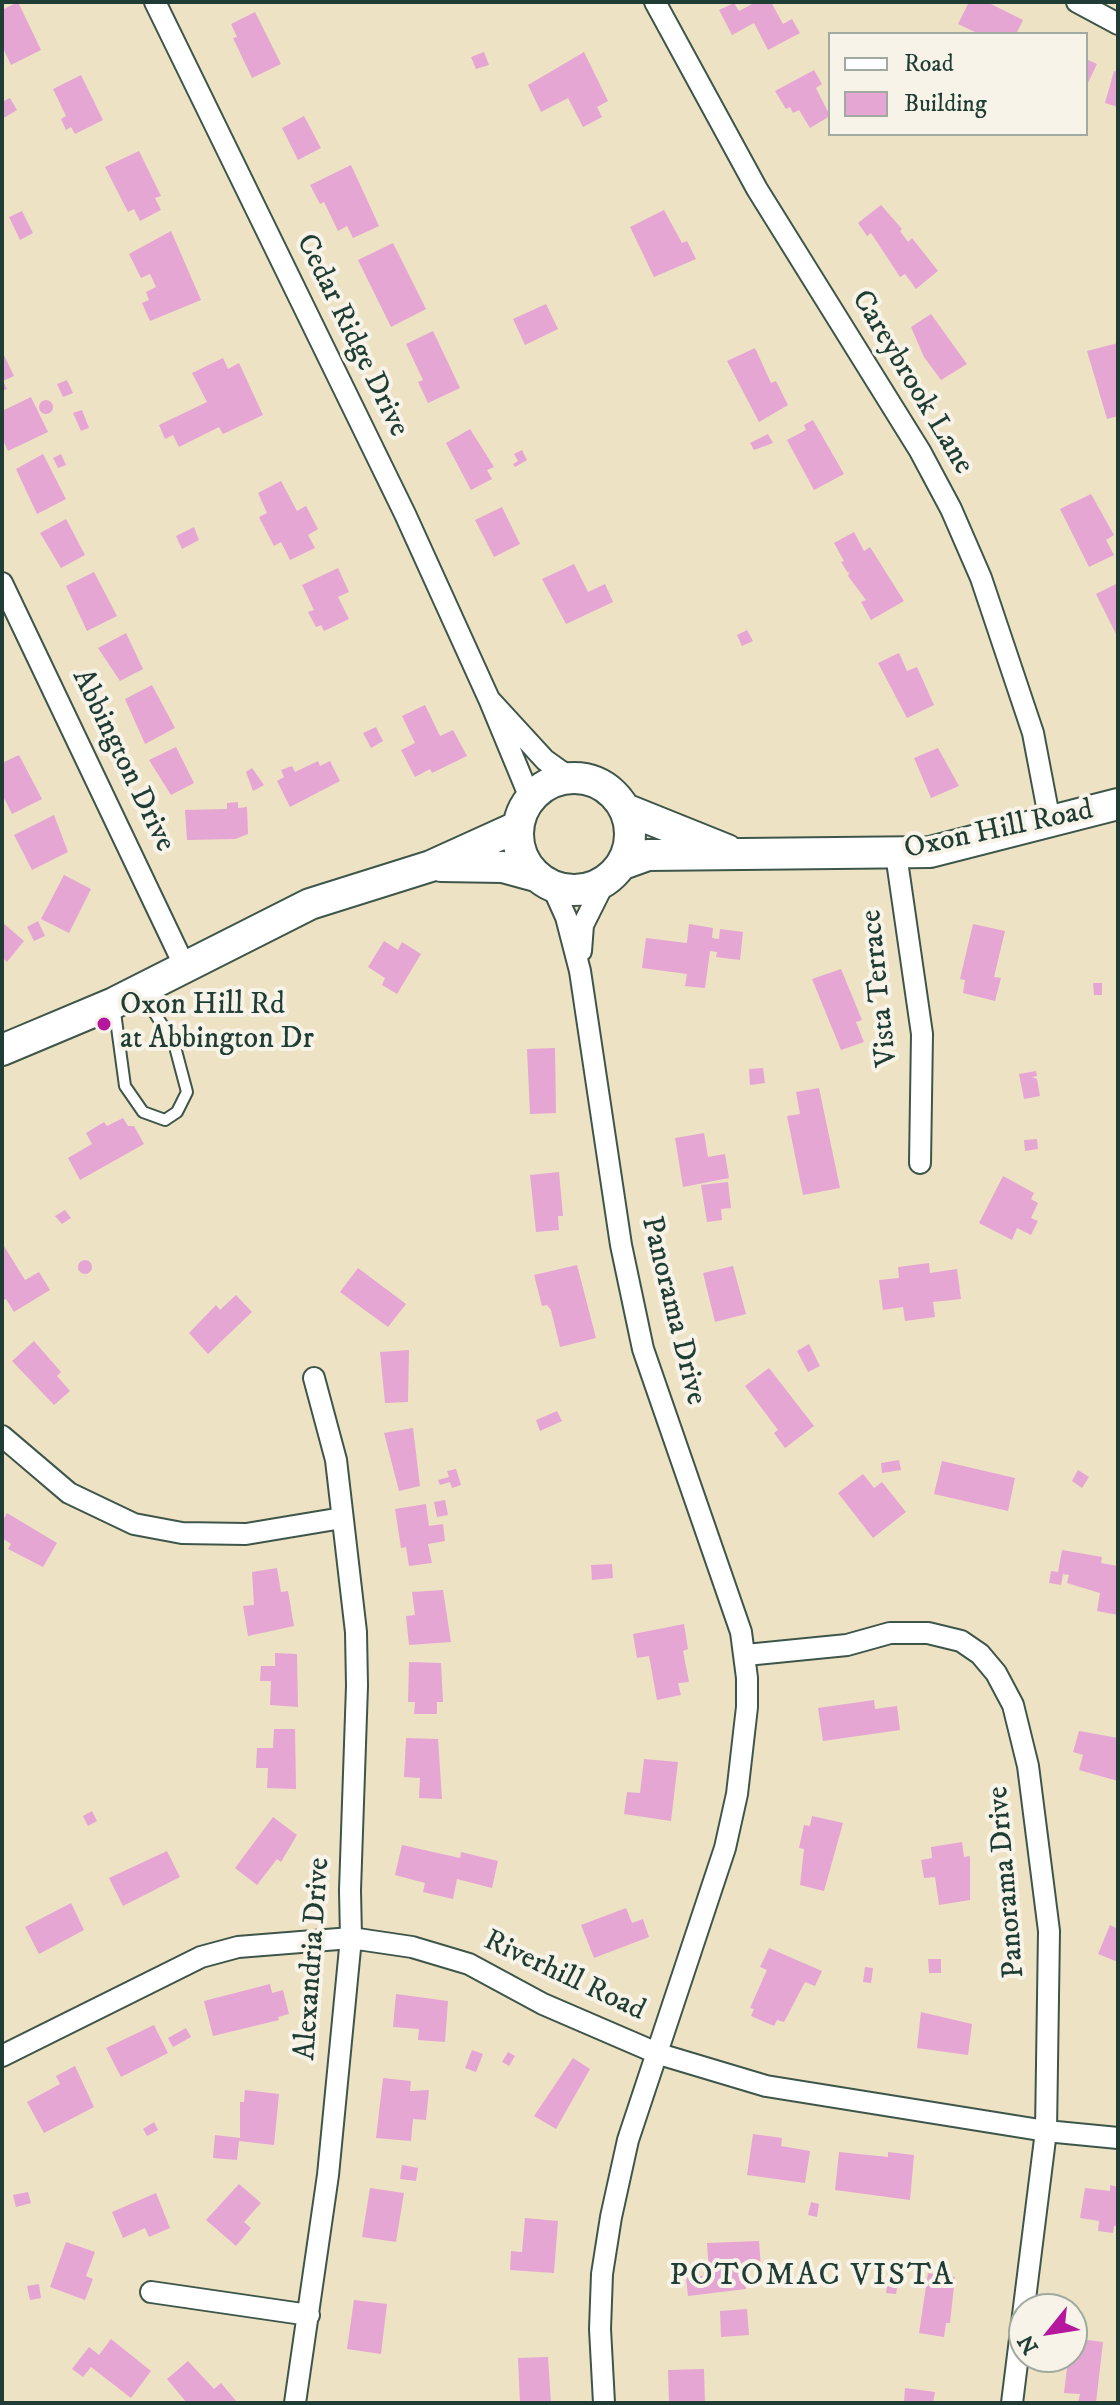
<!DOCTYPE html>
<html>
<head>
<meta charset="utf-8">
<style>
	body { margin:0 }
	#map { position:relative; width:1120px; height:2405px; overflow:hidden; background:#eee2c4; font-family:"IM FELL DW Pica",serif }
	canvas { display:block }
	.frame { position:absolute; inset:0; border:4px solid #1f3d34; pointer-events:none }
	.legend { position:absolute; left:828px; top:32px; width:260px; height:104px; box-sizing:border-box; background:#f7f3e8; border:2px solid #a1aaa0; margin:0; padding:10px 14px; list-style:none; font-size:24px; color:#1f3d34 }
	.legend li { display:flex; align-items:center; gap:16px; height:40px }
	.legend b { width:40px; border:2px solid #a1aaa0 }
	.north { position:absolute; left:1008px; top:2293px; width:80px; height:80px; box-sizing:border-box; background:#f7f3e8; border:2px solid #a1aaa0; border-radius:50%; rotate:240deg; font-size:22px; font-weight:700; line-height:32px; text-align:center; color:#1f3d34 }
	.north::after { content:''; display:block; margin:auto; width:28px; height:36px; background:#b5179e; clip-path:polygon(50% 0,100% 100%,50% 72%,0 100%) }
</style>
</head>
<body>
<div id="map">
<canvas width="1120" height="2405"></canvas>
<div class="frame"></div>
<ul class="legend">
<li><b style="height:10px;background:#fff"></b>Road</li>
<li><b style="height:22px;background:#e5a6d4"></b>Building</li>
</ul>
<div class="north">N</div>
</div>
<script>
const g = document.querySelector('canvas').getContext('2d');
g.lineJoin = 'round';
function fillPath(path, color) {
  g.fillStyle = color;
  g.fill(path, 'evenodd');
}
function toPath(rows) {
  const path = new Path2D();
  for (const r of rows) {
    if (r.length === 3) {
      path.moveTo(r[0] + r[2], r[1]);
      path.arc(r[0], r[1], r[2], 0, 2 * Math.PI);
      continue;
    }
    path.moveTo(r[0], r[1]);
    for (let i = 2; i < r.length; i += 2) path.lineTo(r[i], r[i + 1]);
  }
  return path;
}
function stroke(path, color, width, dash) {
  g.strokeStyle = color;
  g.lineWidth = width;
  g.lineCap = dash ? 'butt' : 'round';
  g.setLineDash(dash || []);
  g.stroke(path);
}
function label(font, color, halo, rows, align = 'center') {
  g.font = font + ' "IM FELL DW Pica",serif';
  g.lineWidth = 8;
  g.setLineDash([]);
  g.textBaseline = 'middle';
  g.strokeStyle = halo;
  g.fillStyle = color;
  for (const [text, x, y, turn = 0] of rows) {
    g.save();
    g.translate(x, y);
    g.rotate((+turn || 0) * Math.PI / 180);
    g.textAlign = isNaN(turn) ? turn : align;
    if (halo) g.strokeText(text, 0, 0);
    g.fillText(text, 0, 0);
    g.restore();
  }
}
fillPath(toPath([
	[18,2,41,50,11,65,2,46,2,10],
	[756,2,771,2,783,24,792,19,800,33,768,50,754,23,732,35,719,10,734,3,739,11],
	[969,2,987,2,1023,20,1016,34,979,34,958,24],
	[255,12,281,64,252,78,233,38,237,37,231,24],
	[484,52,489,65,476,69,471,57],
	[584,52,608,101,597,107,602,117,583,127,568,98,541,112,528,85],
	[1086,59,1097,64,1086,87],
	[814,70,822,84,816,88,830,116,810,128,799,110,793,113,790,107,786,109,775,91],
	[1114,71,1118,72,1118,107,1105,103],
	[81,75,103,120,75,134,71,127,66,130,61,119,66,116,53,89],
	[10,98,17,110,2,119,2,102],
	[304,116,321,148,298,160,282,128],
	[139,151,161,196,155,198,161,210,140,221,134,209,128,212,105,167],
	[351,165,379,226,353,238,347,226,338,231,324,202,320,204,310,185],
	[881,205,902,229,900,231,908,242,912,238,938,271,916,289,905,274,900,277,871,233,867,236,858,223],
	[664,210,682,243,687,241,696,259,654,277,630,227],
	[22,211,33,233,20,240,9,217],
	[171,231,201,300,150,321,142,303,149,300,146,292,156,287,150,274,141,278,129,254],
	[393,243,426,309,391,327,358,260],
	[546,304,558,329,525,345,513,319],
	[931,314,967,364,941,380,924,357,911,327],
	[433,331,460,388,428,403,418,382,423,380,406,344],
	[1118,343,1118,416,1107,419,1087,351],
	[755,348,771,383,776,381,788,405,759,422,727,361],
	[2,351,14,376,3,381,7,389,2,391],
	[223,358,228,369,239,363,263,415,223,434,219,427,179,447,173,435,165,439,159,425,207,402,192,373],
	[67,380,73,393,63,397,57,384],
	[31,397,48,432,8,451,2,438,2,411],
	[46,407,7],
	[82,410,89,428,81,431,73,413],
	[813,420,844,474,814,490,787,440,806,430,804,425],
	[470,429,494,467,487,470,492,479,471,490,446,443],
	[768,434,773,443,754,450,750,443],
	[522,450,527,460,515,467,513,464,518,461,514,454],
	[43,454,66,499,37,514,16,469],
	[61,454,66,465,58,468,53,458],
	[281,481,297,511,306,506,318,529,308,535,315,548,290,560,281,542,274,546,259,517,267,513,258,493],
	[1091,494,1114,535,1106,540,1114,555,1089,567,1060,509],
	[502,507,520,544,494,557,475,520],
	[66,519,85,555,61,568,40,533],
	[194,527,199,540,182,549,176,536],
	[854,532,864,551,870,547,904,601,871,620,861,602,866,600,848,576,850,571,848,573,841,562,844,561,834,543],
	[574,564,588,592,605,584,613,602,566,624,542,579],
	[338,568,349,592,338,597,349,619,324,631,321,625,316,627,308,612,314,610,302,585],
	[94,572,117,616,87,631,66,586],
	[1118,583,1118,638,1096,594],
	[747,630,753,641,742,646,737,635],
	[126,633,143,669,120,681,98,648],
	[899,653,907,671,917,667,934,705,907,718,878,663],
	[152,685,175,728,145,744,125,699],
	[425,705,440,736,453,730,467,756,432,773,430,769,415,777,401,750,415,743,402,716],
	[376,727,383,741,371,748,363,733],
	[176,747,194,783,171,795,149,760],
	[938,748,959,786,931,798,914,758],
	[19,755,42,799,12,814,2,794,2,763],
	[318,761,320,766,330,761,340,781,290,807,277,781,284,777,281,770,292,766,295,772],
	[252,768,264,785,253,791,246,772],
	[238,802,238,808,247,807,248,834,235,839,187,840,185,810,227,809,227,803],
	[54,815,68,852,32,870,14,835],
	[64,875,91,889,69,933,41,919],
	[38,921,45,936,34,941,27,927],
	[2,922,24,941,7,962,2,957],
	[689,924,713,928,712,938,719,939,720,929,743,932,740,960,716,957,717,952,710,951,705,988,685,986,687,974,642,968,646,938,687,943],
	[973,924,1005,931,994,977,1001,978,995,1001,963,993,965,980,960,979],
	[384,941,398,950,402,942,421,954,397,994,382,985,385,978,368,967],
	[841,969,862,1020,856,1022,864,1042,841,1050,812,979],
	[1093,983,1102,983,1102,995,1094,995],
	[555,1048,556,1113,530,1114,527,1049],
	[763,1068,765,1083,750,1085,749,1069],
	[1036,1071,1037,1076,1032,1077,1037,1079,1040,1096,1024,1099,1019,1074],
	[819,1088,840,1188,803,1195,787,1116,800,1114,796,1092],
	[123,1118,128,1126,134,1126,144,1144,80,1180,68,1158,92,1144,86,1133,104,1122,107,1126],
	[704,1133,708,1157,725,1154,729,1178,683,1187,675,1138],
	[1037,1139,1038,1149,1025,1151,1024,1140],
	[559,1172,563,1216,558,1216,559,1230,536,1232,530,1175],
	[1003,1176,1034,1193,1031,1199,1038,1203,1031,1218,1038,1221,1031,1235,1017,1228,1012,1240,979,1223],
	[728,1182,731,1208,721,1209,722,1220,707,1222,701,1185],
	[65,1210,71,1218,62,1224,55,1216],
	[4,1246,25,1280,39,1272,50,1290,14,1312,6,1299,2,1301],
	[85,1267,7],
	[929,1263,930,1273,957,1269,961,1299,933,1302,935,1317,905,1321,903,1307,883,1310,879,1280,899,1278,898,1267],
	[577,1265,596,1338,560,1347,551,1310,547,1305,542,1306,534,1275],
	[733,1266,746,1314,715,1322,703,1273],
	[358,1268,406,1304,388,1327,340,1292],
	[236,1295,252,1312,208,1354,189,1333,216,1305,220,1310],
	[34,1341,61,1372,57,1376,70,1391,54,1405,12,1361],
	[809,1344,820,1366,808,1372,797,1351],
	[409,1350,408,1402,385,1403,380,1352],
	[769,1368,814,1426,785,1448,774,1433,778,1430,745,1386],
	[557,1411,562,1421,540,1431,536,1420],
	[413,1428,420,1486,399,1491,384,1433],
	[899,1460,901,1470,882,1473,881,1463],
	[942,1461,1015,1478,1008,1511,934,1494],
	[456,1469,461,1485,452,1488,450,1482,440,1485,438,1480,449,1477,447,1471],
	[1078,1470,1089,1477,1082,1488,1072,1481],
	[863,1474,874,1488,882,1482,906,1512,873,1538,838,1493],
	[445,1500,448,1515,437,1517,434,1502],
	[426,1504,429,1526,443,1524,445,1541,428,1544,432,1563,409,1566,406,1547,401,1548,395,1509],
	[7,1513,57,1543,43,1567,8,1549,11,1544,2,1538,2,1522],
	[1062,1550,1102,1557,1101,1563,1118,1566,1118,1615,1097,1611,1100,1593,1067,1583,1069,1575,1063,1574,1061,1585,1049,1583,1051,1571,1058,1572],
	[612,1564,613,1578,592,1580,591,1565],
	[277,1568,281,1592,288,1591,294,1626,248,1636,243,1606,254,1605,252,1572],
	[443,1590,451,1642,409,1645,406,1616,415,1615,412,1592],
	[684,1624,688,1649,683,1651,689,1682,678,1683,681,1695,657,1700,649,1656,637,1658,633,1634],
	[275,1653,297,1654,298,1707,270,1705,271,1681,260,1681,261,1666,275,1666],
	[409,1662,441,1663,443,1702,437,1702,437,1714,414,1714,415,1702,408,1702],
	[874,1700,875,1709,897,1706,900,1730,823,1741,818,1708],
	[274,1729,295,1729,296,1789,267,1788,268,1768,256,1768,257,1748,273,1748],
	[1079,1731,1118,1738,1118,1781,1079,1770,1083,1755,1073,1752],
	[406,1738,438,1739,442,1799,419,1798,420,1778,404,1777],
	[644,1759,678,1762,671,1821,624,1814,627,1792,640,1793],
	[92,1811,97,1821,88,1826,83,1816],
	[812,1816,843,1823,824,1891,800,1885,804,1849,799,1848,804,1825,810,1826],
	[273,1817,297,1835,281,1862,277,1859,257,1885,235,1868],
	[962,1842,964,1857,970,1856,970,1900,939,1905,935,1877,924,1878,921,1860,932,1858,931,1847],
	[402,1845,460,1858,461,1852,498,1861,492,1888,457,1879,453,1899,423,1892,425,1883,395,1875],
	[167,1851,180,1877,123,1906,109,1878],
	[71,1903,84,1930,39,1954,25,1927],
	[626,1908,632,1923,643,1919,649,1937,594,1958,581,1925],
	[1110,1925,1118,1929,1118,1962,1098,1954],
	[769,1948,822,1971,815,1986,805,1982,784,2022,777,2020,774,2026,751,2016,754,2009,750,2008,767,1970,760,1967],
	[928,1959,941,1959,941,1973,929,1973],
	[865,1967,873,1968,871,1983,863,1982],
	[270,1984,272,1993,283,1990,289,2014,278,2017,279,2020,213,2036,204,2001],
	[396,1994,448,2001,445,2042,418,2040,419,2029,393,2027],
	[921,2012,972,2024,968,2055,917,2048],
	[154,2025,168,2053,121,2077,106,2048],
	[186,2028,191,2037,173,2047,168,2038],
	[472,2050,483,2054,476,2072,465,2068],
	[508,2052,515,2056,509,2066,502,2062],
	[573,2058,590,2069,556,2129,534,2116],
	[75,2066,94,2107,44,2133,27,2102,60,2084,56,2076],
	[383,2078,411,2081,410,2091,429,2090,426,2120,413,2119,411,2141,376,2138],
	[245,2090,279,2094,274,2145,239,2141,237,2160,213,2158,215,2135,240,2138,240,2102,244,2102],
	[154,2122,158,2130,147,2136,143,2129],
	[753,2134,782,2138,781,2146,810,2151,805,2183,747,2175],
	[839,2152,888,2157,888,2152,914,2155,910,2200,835,2190],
	[402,2165,418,2168,416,2181,400,2179],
	[239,2184,261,2203,244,2222,251,2228,236,2246,206,2220],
	[1110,2185,1118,2187,1118,2226,1114,2226,1113,2233,1098,2231,1099,2221,1080,2218,1085,2188,1110,2191],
	[370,2188,404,2193,396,2242,362,2237],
	[28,2192,31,2203,16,2207,13,2195],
	[156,2193,170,2228,149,2237,145,2228,123,2238,112,2212],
	[811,2202,819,2204,817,2217,808,2215],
	[525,2218,558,2221,554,2273,510,2270,511,2251,522,2252],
	[759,2241,761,2268,745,2270,746,2289,688,2296,686,2277,703,2276,703,2271,709,2271,707,2243],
	[66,2242,95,2252,86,2276,93,2279,85,2300,50,2287],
	[928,2273,955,2277,950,2323,946,2323,944,2337,919,2333],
	[888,2280,898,2282,896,2294,886,2293],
	[39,2284,41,2298,30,2300,27,2286],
	[354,2300,387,2304,381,2354,347,2349],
	[747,2309,749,2335,721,2337,720,2311],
	[1072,2338,1103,2342,1096,2403,1078,2403,1080,2394,1064,2393,1067,2368,1062,2367,1063,2357,1072,2357],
	[111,2339,151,2371,131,2398,91,2367,83,2377,72,2369,89,2347,99,2355],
	[548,2357,551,2403,520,2403,518,2358],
	[188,2361,214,2389,221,2383,236,2401,187,2403,167,2379],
	[704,2369,705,2403,669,2403,668,2370],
	[905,2388,935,2392,933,2403,904,2403]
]), '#e5a6d4');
const service = toPath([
	[114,1005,125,1086,143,1112,165,1120,177,1112,187,1092,174,1043,141,992]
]);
const minor = toPath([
	[155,2,405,514,489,699],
	[655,2,757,189,920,451,951,509,981,578,1033,733,1050,822],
	[1077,2,1118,24],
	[2,583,185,967],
	[530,798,489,699,545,760,569,777],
	[896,854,922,1034,920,1163],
	[552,886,566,917,580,971,621,1245,643,1349,741,1632,747,1678,747,1707,737,1794,725,1848,628,2140,611,2217,602,2274,600,2329,604,2403],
	[581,951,583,925,604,883],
	[2,1436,69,1493,134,1524,182,1533,246,1534,342,1518],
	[746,1655,847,1645,890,1633,928,1633,961,1641,980,1654,996,1673,1013,1705,1028,1766,1049,1931,1046,2131,1012,2403],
	[2,2056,201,1957,238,1947,351,1938,412,1947,469,1964,543,2004,659,2054,766,2086,1046,2131,1118,2138],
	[151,2292,309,2315],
	[295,2403,328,2175,351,1938,350,1890,357,1686,356,1632,336,1460,314,1378]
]);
const secondary = toPath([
	[574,834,56],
	[625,809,727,850],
	[623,864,648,855,930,852,1118,804],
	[441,866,503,867,536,876],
	[2,1050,114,1003,310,904,431,866,517,827]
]);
stroke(service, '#3e564a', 14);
stroke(minor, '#3e564a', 24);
stroke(secondary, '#3e564a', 34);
stroke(service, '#fff', 10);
stroke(minor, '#fff', 20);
stroke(secondary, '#fff', 30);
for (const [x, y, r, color] of [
	[104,1024,8,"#b5179e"]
]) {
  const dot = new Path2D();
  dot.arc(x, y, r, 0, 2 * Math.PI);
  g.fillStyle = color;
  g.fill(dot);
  stroke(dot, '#f7f3e8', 3);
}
label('30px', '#1f3d34', '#f7f3e8', [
	["Cedar Ridge Drive",351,336,64],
	["Careybrook Lane",911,383,59],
	["Abbington Drive",122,761,64],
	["Oxon Hill Road",999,831,-12],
	["Vista Terrace",881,988,-96],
	["Panorama Drive",672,1311,76],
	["Panorama Drive",1008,1882,-95],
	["Alexandria Drive",314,1959,-86],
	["Riverhill Road",564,1977,25]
]);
label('30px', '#1f3d34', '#f7f3e8', [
	["Oxon Hill Rd",120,1007],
	["at Abbington Dr",120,1041]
], 'left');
g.letterSpacing = '2px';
label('32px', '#1f3d34', '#f7f3e8', [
	["POTOMAC VISTA",812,2277]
]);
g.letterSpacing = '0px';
</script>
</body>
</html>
